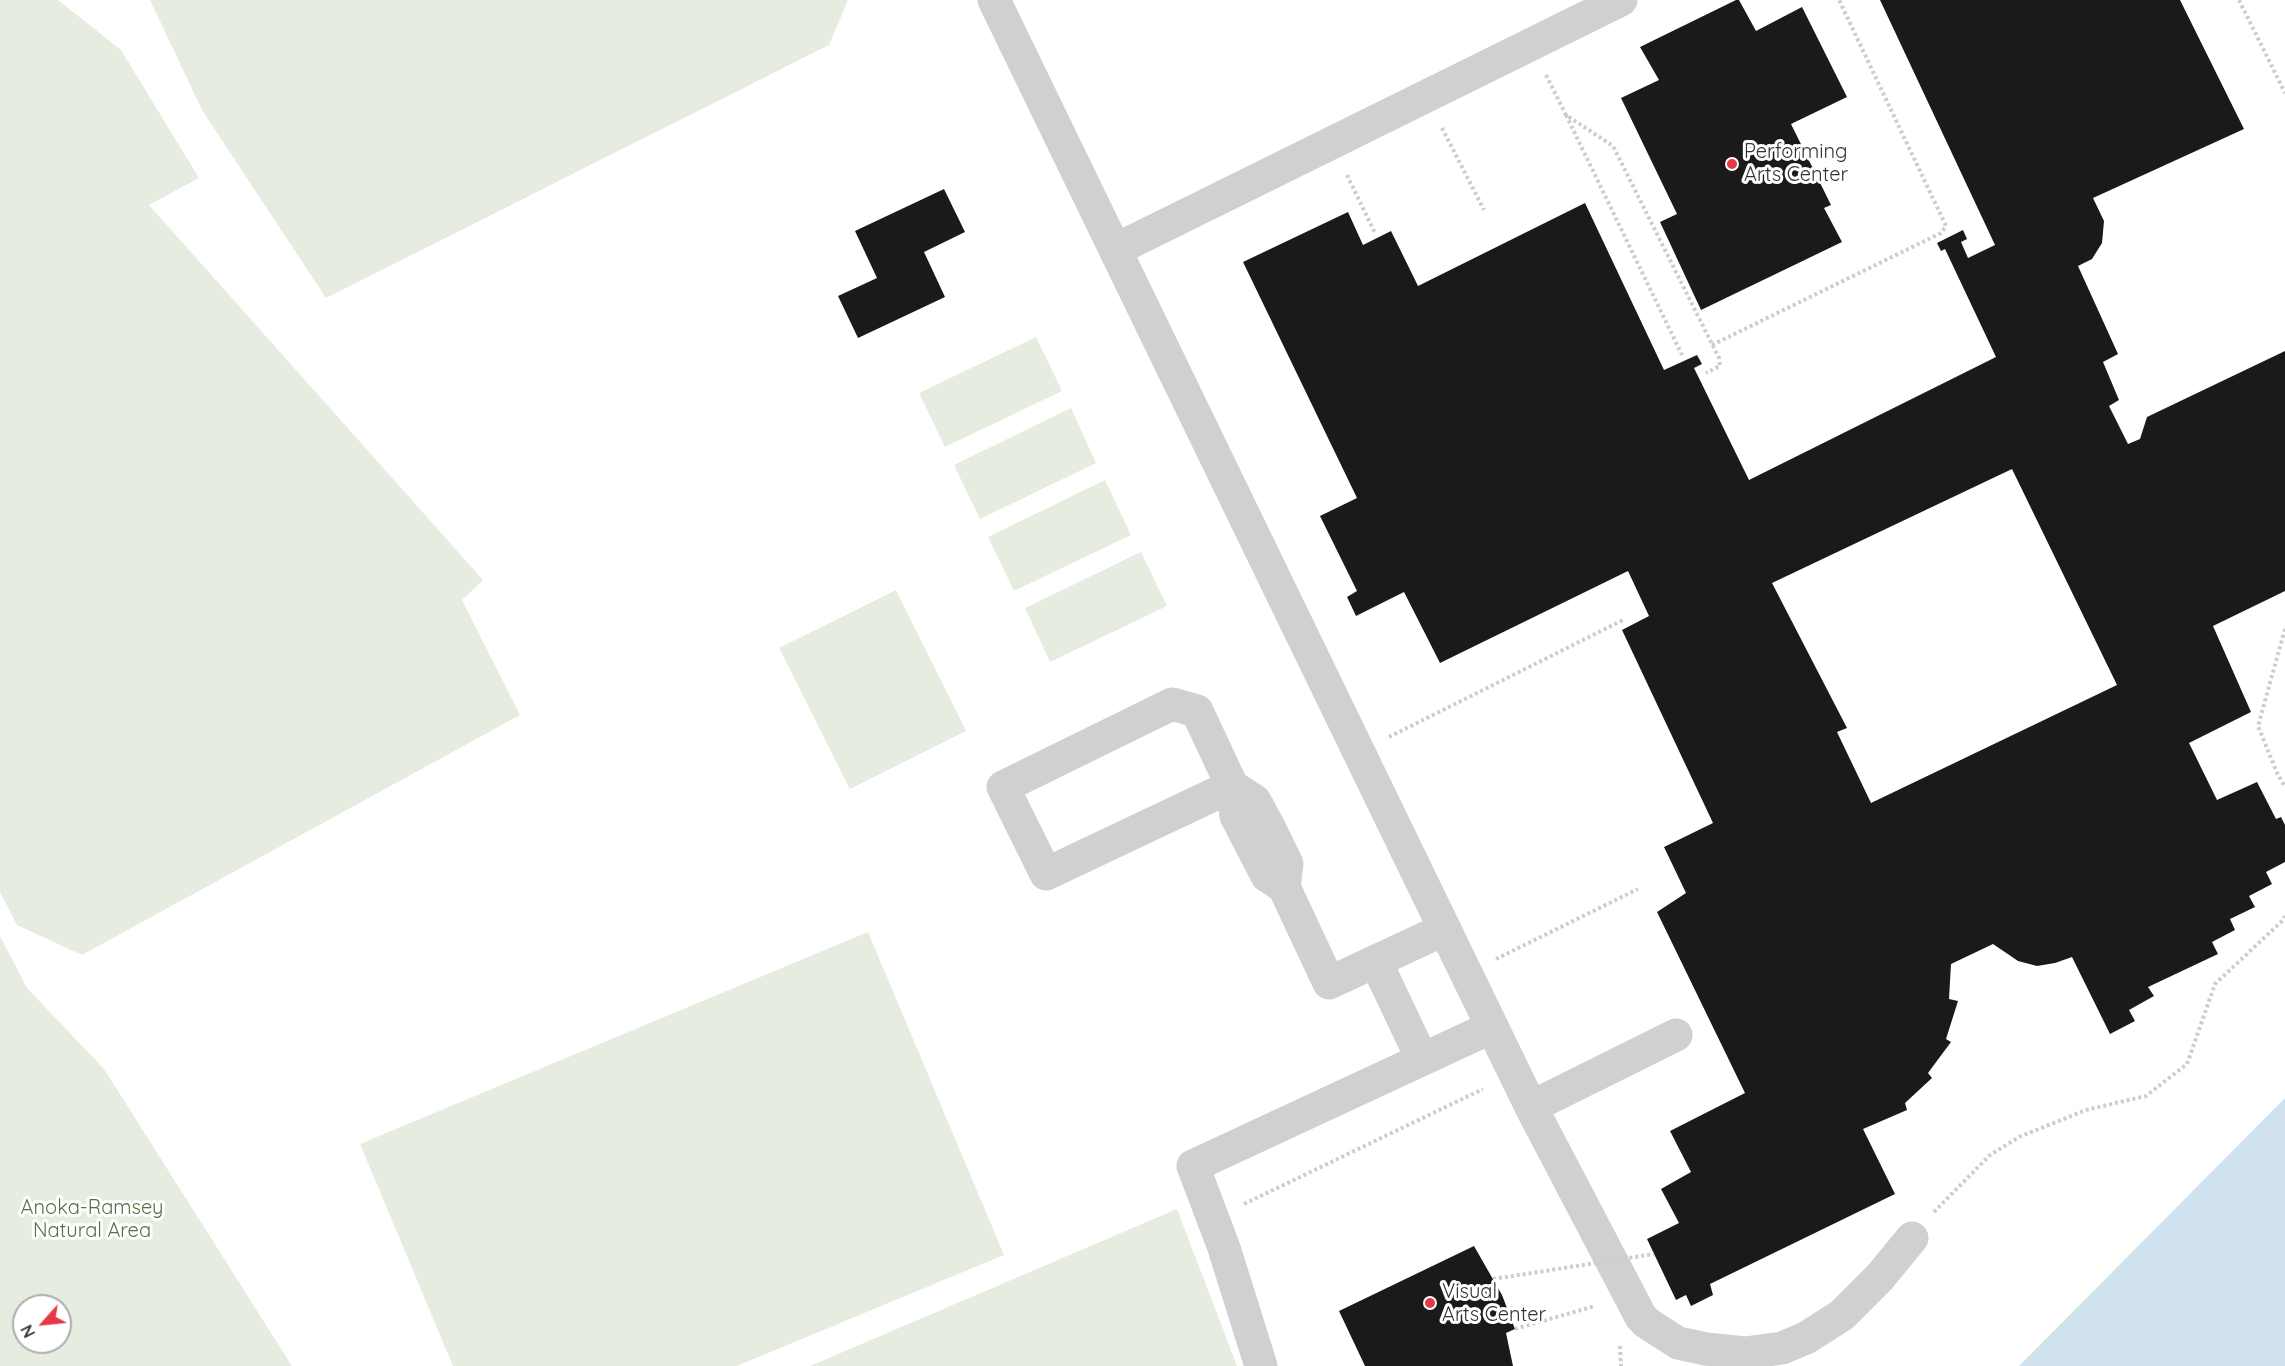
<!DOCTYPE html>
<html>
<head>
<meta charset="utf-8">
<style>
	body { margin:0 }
	#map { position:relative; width:2285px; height:1366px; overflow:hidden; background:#fff; font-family:Quicksand,sans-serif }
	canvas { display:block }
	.north { position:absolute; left:12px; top:1294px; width:60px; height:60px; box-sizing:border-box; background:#fff; border:2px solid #adadad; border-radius:50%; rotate:243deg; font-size:16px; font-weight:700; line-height:24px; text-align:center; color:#333 }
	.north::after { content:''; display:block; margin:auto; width:21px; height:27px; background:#e63946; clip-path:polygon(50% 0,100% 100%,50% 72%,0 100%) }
</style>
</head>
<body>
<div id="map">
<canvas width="2285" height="1366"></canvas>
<div class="north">N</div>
</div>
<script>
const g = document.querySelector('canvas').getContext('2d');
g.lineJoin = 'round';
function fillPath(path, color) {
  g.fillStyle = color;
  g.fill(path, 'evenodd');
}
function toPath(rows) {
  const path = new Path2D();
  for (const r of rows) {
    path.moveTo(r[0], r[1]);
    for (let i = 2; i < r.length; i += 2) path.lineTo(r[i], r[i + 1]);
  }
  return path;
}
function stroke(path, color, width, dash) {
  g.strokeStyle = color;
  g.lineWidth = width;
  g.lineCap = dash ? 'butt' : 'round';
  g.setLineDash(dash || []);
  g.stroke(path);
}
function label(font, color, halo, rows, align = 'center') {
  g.font = font + ' Quicksand,sans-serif';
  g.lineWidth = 6;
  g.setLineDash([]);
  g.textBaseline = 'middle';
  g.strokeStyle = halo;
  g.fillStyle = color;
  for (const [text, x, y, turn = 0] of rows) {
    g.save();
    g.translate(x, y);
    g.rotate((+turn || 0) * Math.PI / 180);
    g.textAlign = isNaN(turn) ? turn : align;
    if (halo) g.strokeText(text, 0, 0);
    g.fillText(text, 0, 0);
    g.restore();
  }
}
fillPath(toPath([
	[0,0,58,0,121,50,199,178,149,205,483,580,462,600,520,715,82,955,17,925,0,892],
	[150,0,848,0,829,45,326,298,202,110],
	[1036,337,1062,391,945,447,919,393],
	[1071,408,1096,463,980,519,954,465],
	[1105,480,1131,535,1014,591,988,537],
	[1141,552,1167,606,1050,662,1025,608],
	[896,590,966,731,850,789,779,648],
	[868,932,1004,1255,737,1366,453,1366,360,1144],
	[0,936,27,988,104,1069,292,1366,0,1366],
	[24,1306,60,1306,60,1342,24,1342],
	[1177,1209,1237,1366,810,1366]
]), '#e6ecdf');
fillPath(toPath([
	[2285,1098,2285,1366,2019,1366]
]), '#cfe2ee');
fillPath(toPath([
	[1736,0,1739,0,1756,31,1802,7,1847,97,1791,124,1831,205,1824,208,1842,242,1701,310,1660,222,1677,214,1621,98,1659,80,1640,47],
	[1880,0,2180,0,2244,129,2093,198,2104,221,2102,243,2092,259,2078,266,2118,354,2103,362,2119,400,2109,406,2128,444,2140,439,2147,417,2285,351,2285,591,2213,626,2251,712,2189,743,2217,800,2257,782,2276,819,2281,817,2285,825,2285,862,2266,872,2272,884,2249,896,2255,907,2230,919,2235,930,2212,942,2218,954,2148,987,2154,996,2129,1010,2135,1021,2110,1034,2072,957,2055,963,2037,966,2018,961,1993,944,1951,964,1949,999,1958,1001,1946,1039,1951,1042,1928,1073,1932,1078,1905,1103,1907,1110,1863,1129,1895,1194,1710,1284,1713,1295,1691,1306,1686,1295,1676,1300,1647,1239,1679,1223,1661,1189,1691,1172,1670,1131,1745,1093,1657,912,1686,893,1664,847,1713,823,1622,630,1649,616,1628,571,1440,663,1404,592,1356,616,1347,597,1357,591,1320,516,1357,498,1243,262,1348,212,1363,245,1391,231,1418,286,1585,203,1664,370,1697,355,1702,364,1694,368,1749,480,1996,357,1945,249,1941,251,1937,243,1963,230,1967,239,1961,242,1968,258,1995,245],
	[2012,469,2117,685,1871,803,1837,732,1847,728,1772,583],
	[944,189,965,232,924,252,945,297,858,338,838,296,877,278,855,231],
	[1474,1246,1502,1295,1515,1329,1506,1333,1513,1366,1365,1366,1339,1311]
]), '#1a1a1a');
stroke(toPath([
	[2239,0,2285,93],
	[1546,75,1566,115,1613,146,1719,358,1720,366,1706,373],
	[1566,115,1682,355],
	[1442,128,1484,210],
	[1347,175,1375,233],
	[1712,345,1941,233,1946,226,1839,0],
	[2285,629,2258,726,2277,773,2285,787],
	[1389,737,1625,619],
	[1496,959,1638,889],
	[1244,1204,1483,1089],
	[1934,1212,1990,1155,2019,1137,2086,1110,2146,1096,2187,1064,2215,984,2282,921,2285,916],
	[1515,1329,1595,1306],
	[1620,1346,1621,1366]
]), '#cdcdcd', 4, [3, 3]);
stroke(toPath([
	[994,0,1531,1107,1641,1317,1647,1323,1678,1343,1706,1349,1745,1353,1782,1348,1806,1338,1842,1315,1880,1277,1912,1238],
	[1115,250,1621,0],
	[1232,786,1046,874,1003,787,1172,704,1197,711,1232,786,1236,816,1267,876,1284,887,1329,983,1445,929],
	[1232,786,1255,801,1270,829,1287,864,1284,887],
	[1376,962,1422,1059],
	[1531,1107,1676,1035],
	[1261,1366,1224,1248,1193,1166,1492,1027]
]), '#d0d0d0', 33);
stroke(toPath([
	[1493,1279,1654,1254]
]), '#cdcdcd', 4, [3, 3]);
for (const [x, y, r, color] of [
	[1732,164,6,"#e63946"],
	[1430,1303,6,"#e63946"]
]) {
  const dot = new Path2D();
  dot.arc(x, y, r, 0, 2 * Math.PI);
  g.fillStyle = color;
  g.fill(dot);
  stroke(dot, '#fff', 2);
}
label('20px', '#333', '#fff', [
	["Performing",1744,152],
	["Arts Center",1744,175],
	["Visual",1442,1292],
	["Arts Center",1442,1315]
], 'left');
label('20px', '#56703f', '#fff', [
	["Anoka-Ramsey",92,1208],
	["Natural Area",92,1231]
]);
</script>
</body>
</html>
